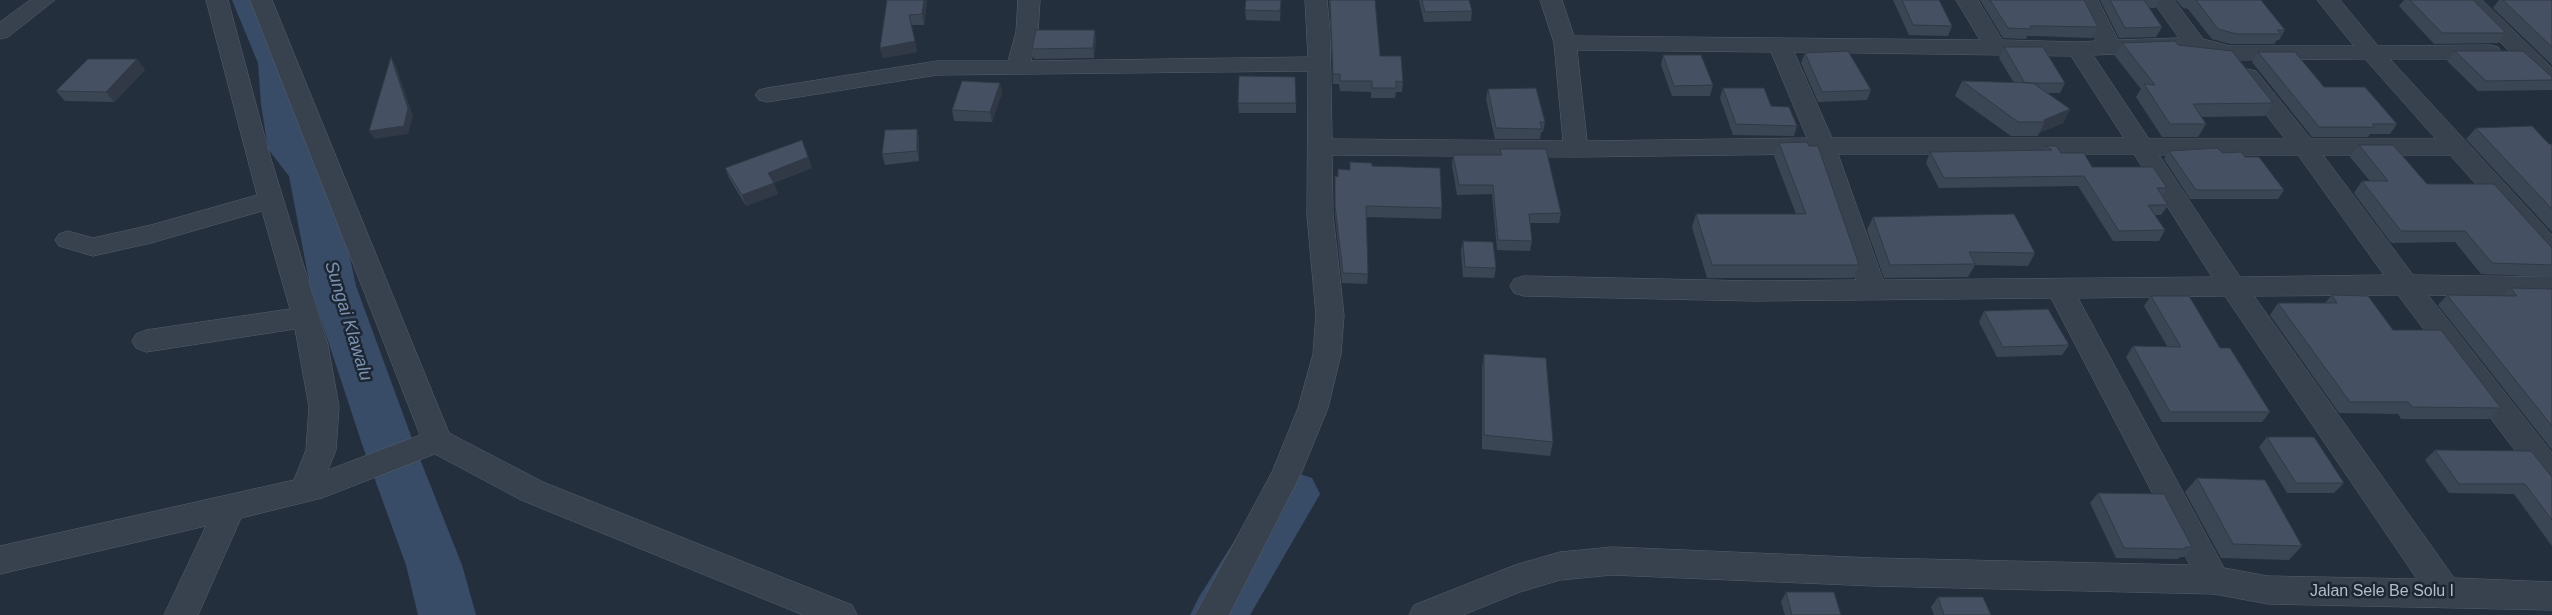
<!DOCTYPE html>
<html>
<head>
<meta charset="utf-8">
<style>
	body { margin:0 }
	canvas { display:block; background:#242f3e }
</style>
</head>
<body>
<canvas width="2552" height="615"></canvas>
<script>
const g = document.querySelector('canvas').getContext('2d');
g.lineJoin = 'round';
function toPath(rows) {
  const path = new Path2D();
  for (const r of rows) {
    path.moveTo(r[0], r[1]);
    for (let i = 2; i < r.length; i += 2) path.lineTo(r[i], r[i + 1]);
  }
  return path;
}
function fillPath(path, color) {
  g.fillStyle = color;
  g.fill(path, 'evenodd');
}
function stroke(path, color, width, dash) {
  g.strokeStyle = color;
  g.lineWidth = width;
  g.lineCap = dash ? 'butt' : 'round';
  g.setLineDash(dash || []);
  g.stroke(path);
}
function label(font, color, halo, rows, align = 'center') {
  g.font = font + ' Arial,sans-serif';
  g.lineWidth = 5;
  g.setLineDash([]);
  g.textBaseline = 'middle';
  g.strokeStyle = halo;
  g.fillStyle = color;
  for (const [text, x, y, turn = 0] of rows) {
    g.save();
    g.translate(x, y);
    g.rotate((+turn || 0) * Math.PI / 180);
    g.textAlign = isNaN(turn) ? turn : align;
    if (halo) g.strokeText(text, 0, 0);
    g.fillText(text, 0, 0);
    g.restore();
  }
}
fillPath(toPath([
	[232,0,270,0,298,63,301,104,309,145,332,173,356,286,414,444,462,565,476,615,418,615,406,565,362,444,310,286,289,176,268,149,261,104,258,63,232,0],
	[1293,472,1312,478,1320,494,1250,615,1190,615,1199,597,1274,478,1293,472]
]), '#394c67');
const street = toPath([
	[30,0,55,0,8,37,0,39,0,22,30,0],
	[206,0,228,0,268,149,328,345,339,407,336,450,328,470,420,435,250,0,272,0,449,433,543,482,852,605,857,615,803,615,521,500,435,454,322,498,241,518,198,615,164,615,206,526,0,574,0,546,294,480,306,450,309,407,295,329,146,352,136,348,132,341,136,334,146,330,290,309,262,211,151,243,93,256,59,246,55,240,59,234,68,231,93,238,151,225,257,195,206,0],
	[1018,0,1040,0,1038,32,1031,61,1308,57,1305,0,1327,0,1330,32,1332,139,1563,141,1554,43,1540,0,1562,0,1574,36,1980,40,1956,0,1978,0,2002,40,2078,42,2096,41,2076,0,2098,0,2118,40,2179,38,2152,0,2174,0,2203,39,2230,46,2354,46,2317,0,2340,0,2378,46,2490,45,2498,47,2501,52,2498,57,2490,59,2390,59,2552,235,2552,261,2543,259,2450,155,2323,155,2413,275,2552,277,2552,297,2428,295,2552,453,2552,488,2541,485,2398,295,2254,296,2454,578,2552,582,2552,610,2268,604,2214,594,1874,586,1612,575,1560,580,1520,592,1463,615,1409,615,1414,605,1515,565,1560,552,1612,547,1874,558,2190,565,2051,298,1754,301,1524,296,1514,293,1510,286,1514,279,1524,276,1754,281,1856,280,1813,154,1576,157,1332,155,1333,215,1344,315,1341,354,1328,408,1301,474,1229,615,1195,615,1272,472,1298,408,1313,354,1316,315,1307,215,1308,71,937,75,767,102,759,100,755,95,759,90,767,88,937,61,1008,61,1016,32,1018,0],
	[1577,50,1771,52,1807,138,1587,141,1577,50],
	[2195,51,2230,60,2365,59,2436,139,2311,139,2256,71,2248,69,2240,71,2236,76,2285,139,2149,139,2093,55,2195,51],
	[1794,52,2071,56,2124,138,1832,138,1794,52],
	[1838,154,2134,154,2212,277,1883,280,1838,154],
	[2159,155,2298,155,2384,275,2240,277,2159,155],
	[2225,296,2417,579,2268,576,2224,568,2078,298,2225,296],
	[2458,0,2482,0,2552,68,2552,88,2544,86,2458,0]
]);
stroke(street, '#565f6c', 1);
fillPath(street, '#38414e');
fillPath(toPath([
	[887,0,927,0,924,25,911,25,917,52,883,58,880,48],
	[1281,0,1280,21,1246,20,1245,10],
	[1329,0,1375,0,1380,56,1403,82,1402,92,1396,92,1395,98,1371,98,1371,92,1340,91,1339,84,1333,84],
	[1419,0,1469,0,1472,11,1471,21,1424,22],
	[1893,0,1939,0,1952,26,1948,36,1909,35],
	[1980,0,2084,0,2098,27,2092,38,2036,36,2027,36,2026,39,2003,38],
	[2100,0,2160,0,2155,8,2149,8,2162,27,2156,37,2119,38],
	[2176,0,2261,0,2285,30,2279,40,2277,40,2274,44,2230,44,2212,39,2188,9,2183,8],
	[2404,0,2473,0,2506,33,2498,43,2434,44,2399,6],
	[2499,0,2552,0,2552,65,2493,8],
	[1096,40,1094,58,1034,59,1032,49],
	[2122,43,2178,45,2273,103,2265,116,2201,117,2206,124,2198,137,2162,137,2136,97,2141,89,2115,56],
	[2004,47,2065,83,2060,93,2047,93,2070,109,2063,123,2039,133,2038,136,2011,136,1955,96,1962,81,2014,83,1999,58],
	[2455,51,2552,77,2552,90,2478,91,2447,61],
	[2258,52,2324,87,2397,124,2390,134,2370,134,2368,137,2312,137,2252,62],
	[1805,53,1871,90,1867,100,1818,102,1801,63],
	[1663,55,1713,85,1710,96,1672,96,1661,65],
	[137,59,145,70,114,102,65,101,56,91],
	[1723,88,1771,106,1797,126,1794,136,1733,135,1720,98],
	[1488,89,1545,122,1543,132,1541,132,1540,139,1495,139,1486,99],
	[1002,93,992,122,954,121,952,110],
	[1238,103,1296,103,1296,113,1239,113],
	[2476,128,2549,144,2552,144,2552,232,2466,139],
	[917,129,919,139,919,161,885,165,882,154],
	[1779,143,1809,146,1859,265,1853,278,1707,278,1692,227,1696,214,1796,214,1774,156],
	[2359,145,2427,184,2552,248,2552,277,2481,274,2455,242,2391,243,2354,193,2362,181,2370,181,2350,157],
	[2045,146,2092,167,2167,188,2162,196,2168,205,2161,215,2155,215,2165,230,2159,241,2113,241,2078,186,1939,188,1926,163,1930,152,2043,150],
	[1500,149,1561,213,1559,223,1530,223,1532,241,1530,251,1497,250,1492,194,1457,195,1452,165,1453,155,1499,155],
	[2169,151,2223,153,2245,157,2284,190,2278,199,2190,199,2164,159],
	[808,157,812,168,773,183,778,194,746,206,729,178,725,168],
	[1350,162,1372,166,1442,208,1441,219,1366,217,1368,274,1367,284,1342,283,1335,215,1335,176,1337,177,1350,170],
	[1873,217,2035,253,2028,266,1975,265,1968,277,1884,278,1867,230],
	[1463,241,1496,268,1494,278,1463,277,1461,251],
	[2511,288,2552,289,2552,450,2438,305,2447,295,2504,295],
	[2332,295,2393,330,2501,408,2489,419,2401,419,2398,414,2339,413,2270,315,2278,303,2325,303],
	[2151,296,2220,348,2270,412,2262,422,2162,422,2126,357,2133,346,2167,346,2144,306],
	[1984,311,2069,345,2062,355,1997,357,1979,322],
	[1484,354,1553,442,1550,456,1482,449,1482,368],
	[2267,437,2344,483,2334,493,2287,493,2259,447],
	[2435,450,2552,477,2552,546,2514,494,2449,493,2425,460],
	[2197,478,2302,546,2289,560,2221,558,2185,492],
	[2098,493,2192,547,2184,557,2180,557,2178,559,2116,558,2090,503],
	[1786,592,1841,615,1785,615,1781,602],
	[1938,597,1991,615,1934,615,1931,607]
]), '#3b4654');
fillPath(toPath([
	[924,0,927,0,924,25,922,14],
	[1095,30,1096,40,1094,58,1093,48],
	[915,41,917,52,883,58,880,48],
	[391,57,396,66,413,116,408,134,374,139,369,131],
	[137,59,145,70,114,102,106,92],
	[1000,83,1002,93,992,122,990,112],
	[2070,109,2063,123,2039,133,2045,122,2044,120],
	[917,129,919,139,919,161,917,151],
	[808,157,812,168,771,183,768,173],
	[774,183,778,194,746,206,742,195]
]), '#303945');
const building = toPath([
	[887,0,924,0,922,14,909,15,915,41,880,48,887,0],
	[1246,0,1281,0,1280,11,1245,10,1246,0],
	[1330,0,1375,0,1380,56,1401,56,1403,82,1396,81,1396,88,1372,88,1372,81,1340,81,1340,74,1333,74,1330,0],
	[1422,0,1469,0,1472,11,1425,12,1422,0],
	[1902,0,1939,0,1952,26,1913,25,1902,0],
	[1990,0,2084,0,2098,27,2041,26,2030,26,2031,29,2008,28,1990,0],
	[2110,0,2144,0,2162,27,2125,28,2110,0],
	[2196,0,2261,0,2285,30,2277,30,2281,34,2237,34,2218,29,2196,0],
	[2410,0,2473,0,2506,33,2442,33,2410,0],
	[2503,0,2552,0,2552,47,2503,0],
	[1036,30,1095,30,1093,48,1032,49,1036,30],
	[2175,41,2178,45,2232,51,2273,103,2193,104,2206,124,2170,124,2144,84,2155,85,2122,43,2175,41],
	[2004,47,2043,47,2065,83,2025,83,2004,47],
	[1848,51,1871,90,1822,92,1805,53,1848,51],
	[2455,51,2523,51,2552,77,2552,80,2486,81,2455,51],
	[2258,52,2295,52,2324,87,2365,87,2397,124,2372,124,2375,127,2319,127,2258,52],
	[1663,55,1701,55,1713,85,1674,86,1663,55],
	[391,57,408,108,404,126,369,131,391,57],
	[88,59,137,59,106,92,56,91,88,59],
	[1239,76,1295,77,1296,103,1238,103,1239,76],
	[962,81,1000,83,990,112,952,110,962,81],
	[1962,81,2033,83,2070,109,2044,120,2045,122,2018,122,1962,81],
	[1536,88,1545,122,1540,122,1542,129,1496,128,1488,89,1536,88],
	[1723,88,1764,88,1771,106,1789,107,1797,126,1736,124,1723,88],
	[2532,126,2549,144,2552,144,2552,209,2476,128,2532,126],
	[917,129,917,151,882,154,885,130,917,129],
	[802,140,808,157,768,173,774,183,742,195,725,168,802,140],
	[1807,142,1809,146,1818,146,1859,265,1712,265,1696,214,1806,214,1779,143,1807,142],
	[2359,145,2393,145,2427,184,2494,184,2552,248,2552,265,2492,263,2465,231,2401,231,2362,181,2388,181,2359,145],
	[2045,146,2056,146,2061,153,2084,153,2092,167,2153,167,2167,188,2157,188,2168,205,2148,205,2165,230,2119,231,2084,176,1944,178,1930,152,2052,150,2045,146],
	[2217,148,2223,153,2241,152,2245,157,2259,157,2284,190,2196,190,2169,151,2217,148],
	[1500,149,1546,149,1561,213,1529,214,1532,241,1498,240,1493,185,1459,185,1453,155,1502,155,1500,149],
	[1350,162,1372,163,1372,166,1440,168,1442,208,1366,206,1368,274,1343,273,1335,205,1335,176,1338,177,1338,169,1350,170,1350,162],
	[2014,214,2035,253,1969,252,1975,264,1890,265,1873,217,2014,214],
	[1463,241,1493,242,1496,268,1465,267,1463,241],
	[2511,288,2552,289,2552,426,2447,295,2517,296,2511,288],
	[2332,295,2368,296,2393,330,2441,330,2501,408,2412,407,2408,402,2350,402,2278,303,2337,303,2332,295],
	[2151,296,2189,296,2220,348,2230,348,2270,412,2170,412,2133,346,2181,347,2151,296],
	[2048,309,2069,345,2003,347,1984,311,2048,309],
	[1484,354,1546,358,1553,442,1484,435,1484,354],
	[2267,437,2314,437,2344,483,2296,483,2267,437],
	[2435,450,2531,451,2551,476,2552,477,2552,520,2525,484,2459,484,2435,450],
	[2197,478,2265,480,2302,546,2233,544,2197,478],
	[2098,493,2164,494,2192,547,2185,547,2186,549,2124,548,2098,493],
	[1786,592,1834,592,1841,615,1792,615,1786,592],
	[1938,597,1983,597,1991,615,1944,615,1938,597]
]);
fillPath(building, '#455162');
stroke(building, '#303945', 1);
label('16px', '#b4bcc9', '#1d2633', [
	["Jalan Sele Be Solu I",2382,592]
]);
label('italic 18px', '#7c92b1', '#1d2633', [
	["Sungai Klawalu",348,321,73]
]);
</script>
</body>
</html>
